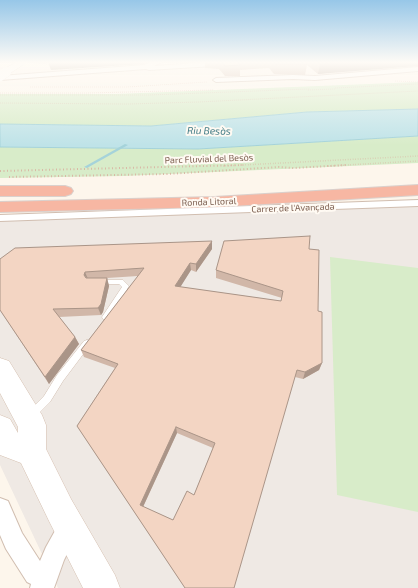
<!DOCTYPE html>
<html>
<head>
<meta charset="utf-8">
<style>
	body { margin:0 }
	canvas { display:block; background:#fdf6ec }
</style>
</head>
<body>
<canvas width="418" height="588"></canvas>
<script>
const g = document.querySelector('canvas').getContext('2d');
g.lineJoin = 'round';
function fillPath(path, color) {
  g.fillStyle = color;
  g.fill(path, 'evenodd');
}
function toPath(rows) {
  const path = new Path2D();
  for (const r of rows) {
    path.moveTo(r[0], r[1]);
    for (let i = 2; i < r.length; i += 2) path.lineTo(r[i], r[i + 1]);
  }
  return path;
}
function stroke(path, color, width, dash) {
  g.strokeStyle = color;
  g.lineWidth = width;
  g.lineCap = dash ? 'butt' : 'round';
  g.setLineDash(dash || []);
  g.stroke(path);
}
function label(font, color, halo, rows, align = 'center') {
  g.font = font + ' "Exo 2",sans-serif';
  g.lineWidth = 4;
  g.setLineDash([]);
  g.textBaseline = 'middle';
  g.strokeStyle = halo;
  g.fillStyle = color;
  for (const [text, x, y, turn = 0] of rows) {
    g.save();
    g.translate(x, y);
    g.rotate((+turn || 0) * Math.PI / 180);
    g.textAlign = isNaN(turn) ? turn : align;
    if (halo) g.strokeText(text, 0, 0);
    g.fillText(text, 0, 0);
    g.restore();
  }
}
fillPath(toPath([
	[418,199,418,588,58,588,0,465,0,218,306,208]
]), '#efe9e4');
fillPath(toPath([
	[418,82,418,109,307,112,151,126,0,124,0,94,116,94],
	[418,136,418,163,124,176,0,178,0,147,198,149],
	[330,257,418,268,418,512,337,495]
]), '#d8ecc9');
const water = toPath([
	[418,109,418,136,198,149,0,147,0,124,151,126,307,112,418,109]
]);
fillPath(water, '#bfe3e8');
stroke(water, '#a5d3da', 1);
fillPath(toPath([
	[125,144,128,145,87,168,84,167,125,144]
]), '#a5d3da');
const lane = toPath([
	[98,280,123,280,129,286,109,319,106,320,103,319,102,317,122,287,119,284,98,284,97,282,98,280],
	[87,340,90,341,91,343,90,345,63,381,50,402,35,417,32,418,29,417,27,414,29,411,44,396,57,375,84,341,87,340]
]);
const street = toPath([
	[152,62,162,62,154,66,210,62,248,62,245,64,149,70,146,69,0,80,0,76,144,65,152,62],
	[418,67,418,71,315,80,293,79,216,82,213,80,216,78,293,75,315,76,418,67],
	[418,200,418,206,0,221,0,215,418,200],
	[0,498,8,501,22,533,40,561,46,547,61,520,69,517,77,520,80,528,64,560,54,588,30,588,31,584,27,582,6,549,0,535,0,498]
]);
const secondary = toPath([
	[16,62,27,62,9,74,3,74,1,72,3,70,16,62],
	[0,358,9,361,42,415,46,425,46,449,71,499,115,575,120,588,83,588,49,521,21,463,0,455,0,415,10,419,18,433,18,427,0,393,0,358]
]);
const highway = toPath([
	[418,185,418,195,214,207,0,212,0,202,214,197,418,185],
	[0,186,65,186,71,188,73,191,71,194,65,196,0,196,0,186]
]);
stroke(lane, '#d1beb0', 1);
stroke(street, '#d1beb0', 2);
stroke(secondary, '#d6c0b0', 1);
stroke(highway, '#dad1cd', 2);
stroke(toPath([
	[34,63,47,64],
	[395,81,418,82],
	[30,87,127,87,207,82],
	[335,88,418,84],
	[308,90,335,89],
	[0,93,88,93,214,90],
	[0,95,149,95,310,89],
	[0,103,128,104,199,102,418,91]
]), '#d9b8a5', 1, [0.5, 1.5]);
stroke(toPath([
	[223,166,418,156],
	[328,166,418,161]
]), '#d9b8a5', 1.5, [0.5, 2]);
stroke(toPath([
	[0,171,244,165],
	[9,177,167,174,279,167,294,168,346,165]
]), '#d9b8a5', 2, [1, 2.5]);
fillPath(lane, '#fff');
fillPath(street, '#fff');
fillPath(secondary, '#fff');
fillPath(highway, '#f7b7a3');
const secondaryBridge = toPath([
	[0,76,6,72]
]);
stroke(secondaryBridge, '#d6c0b0', 10, []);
stroke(secondaryBridge, '#fff', 10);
fillPath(toPath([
	[205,62,418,62,318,74,307,65,305,75,274,74,269,68,240,70,240,76,225,76,219,69,205,68],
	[212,249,196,272,191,270,180,287,281,301,282,298,216,278,216,270,309,249,318,311,322,363,319,370,303,379,295,377,185,588,77,426,115,368,84,357,81,350,138,276,107,278,109,286,103,312,101,315,59,317,75,337,79,344,49,384,0,310,0,259],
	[177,433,213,448,194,495,173,520,143,507]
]), '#d1b7a8');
fillPath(toPath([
	[48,62,147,62,144,64,51,70],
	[343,62,418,62,418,66,318,74,320,64],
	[212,241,212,249,196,272,196,264],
	[190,263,191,270,176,294,175,286],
	[85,272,88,279,84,275],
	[107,278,109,286,103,312,101,315,98,308],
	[75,337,79,344,49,384,45,377],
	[322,363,319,370,303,379,305,372],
	[176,427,177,433,142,509,140,505]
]), '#aa9588');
const building = toPath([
	[222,62,238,62,240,65,225,66,222,62],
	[274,62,305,62,307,64,275,64,274,62],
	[317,62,343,62,320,64,317,62],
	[310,236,309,249,319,250,318,311,322,312,322,363,305,372,297,370,234,588,185,588,77,426,118,364,81,350,144,268,85,272,84,275,86,278,107,278,101,304,98,308,53,309,75,337,45,377,0,310,0,259,15,248,212,241,196,264,190,263,175,286,281,301,283,291,216,270,224,241,310,236],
	[176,427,215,443,194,495,187,491,173,520,140,505,176,427]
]);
fillPath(building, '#f3d5c3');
stroke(building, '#aa9588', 1);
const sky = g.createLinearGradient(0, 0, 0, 145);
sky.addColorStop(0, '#97c7e8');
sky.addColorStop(0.43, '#fefbf6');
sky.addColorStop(1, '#fefbf600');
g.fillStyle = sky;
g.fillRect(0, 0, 418, 145);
label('9px', '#7a5c4d', '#fffaf3', [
	["Parc Fluvial del Besòs",209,159,-2],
	["Ronda Litoral",209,202,-2],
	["Carrer de l'Avançada",293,208,-2]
]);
label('italic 10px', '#437c86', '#fffaf3', [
	["Riu Besòs",209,131,1]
]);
</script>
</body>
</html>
